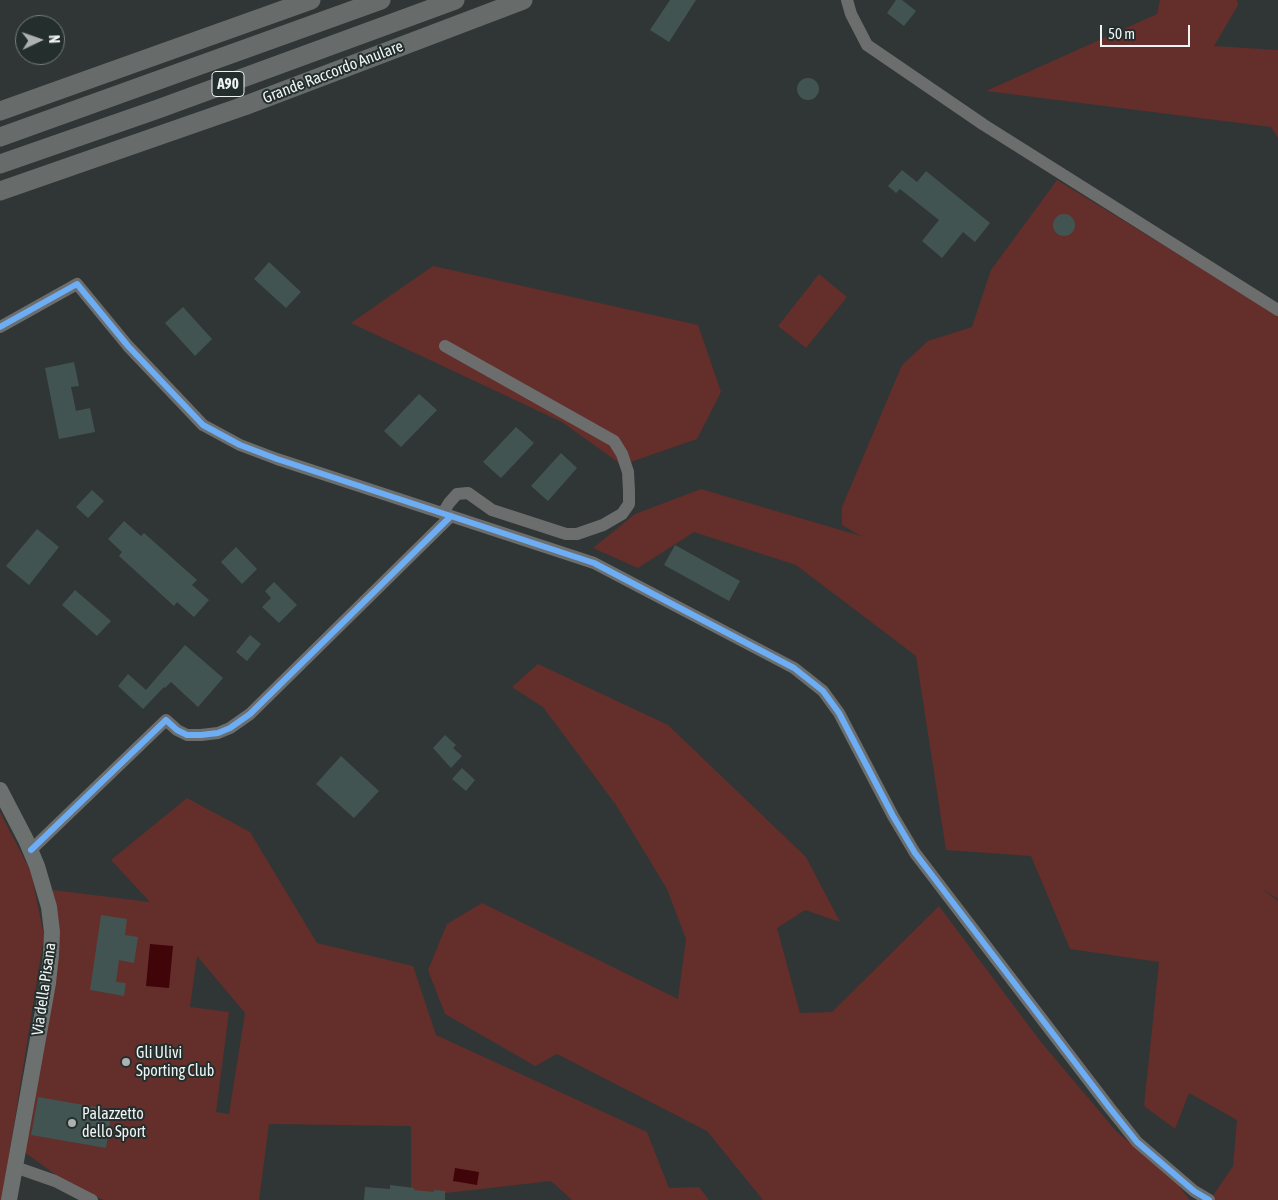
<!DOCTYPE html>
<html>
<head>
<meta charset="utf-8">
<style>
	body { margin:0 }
	#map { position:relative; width:1278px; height:1200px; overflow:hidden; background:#303635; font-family:"Asap Condensed",sans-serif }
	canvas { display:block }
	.north { position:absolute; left:15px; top:15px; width:50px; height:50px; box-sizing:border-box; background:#242e2c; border:1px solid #757d7c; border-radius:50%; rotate:87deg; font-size:14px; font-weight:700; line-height:20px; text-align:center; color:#eef4f3 }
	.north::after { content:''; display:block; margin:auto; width:18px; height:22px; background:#acb2b0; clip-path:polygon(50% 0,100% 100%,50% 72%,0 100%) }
	.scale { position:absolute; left:1100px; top:25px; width:90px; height:22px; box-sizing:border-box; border:2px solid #eef4f3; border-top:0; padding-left:6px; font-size:15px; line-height:18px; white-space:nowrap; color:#eef4f3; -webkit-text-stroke:4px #242e2c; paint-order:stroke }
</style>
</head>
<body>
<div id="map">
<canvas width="1278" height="1200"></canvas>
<div class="north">N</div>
<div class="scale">50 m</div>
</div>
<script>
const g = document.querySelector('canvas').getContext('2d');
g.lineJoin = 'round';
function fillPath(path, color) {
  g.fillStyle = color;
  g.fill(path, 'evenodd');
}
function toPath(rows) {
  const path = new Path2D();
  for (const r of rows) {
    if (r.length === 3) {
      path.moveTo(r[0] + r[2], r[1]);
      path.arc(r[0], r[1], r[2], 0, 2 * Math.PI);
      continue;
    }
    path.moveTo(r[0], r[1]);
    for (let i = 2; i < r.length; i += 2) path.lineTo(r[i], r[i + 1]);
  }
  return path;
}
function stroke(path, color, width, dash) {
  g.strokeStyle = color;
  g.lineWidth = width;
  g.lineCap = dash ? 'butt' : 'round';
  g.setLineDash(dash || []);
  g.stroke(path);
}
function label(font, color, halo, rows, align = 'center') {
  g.font = font + ' "Asap Condensed",sans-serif';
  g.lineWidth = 4;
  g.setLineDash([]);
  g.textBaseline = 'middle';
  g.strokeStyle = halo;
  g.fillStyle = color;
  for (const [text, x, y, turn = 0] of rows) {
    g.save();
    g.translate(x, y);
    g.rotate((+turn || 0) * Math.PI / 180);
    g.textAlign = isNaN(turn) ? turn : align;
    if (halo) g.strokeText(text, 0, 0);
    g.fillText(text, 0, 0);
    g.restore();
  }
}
fillPath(toPath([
	[1160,0,1237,0,1238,5,1214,46,1278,50,1278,138,1271,127,986,91,1157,14],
	[1057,180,1278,315,1278,899,1261,888,1278,901,1278,1200,1213,1200,1212,1197,1233,1166,1237,1120,1189,1093,1175,1129,1144,1106,1159,962,1070,949,1031,856,946,850,916,656,796,565,694,532,638,568,593,548,635,514,701,489,861,536,842,525,842,507,902,365,928,341,972,327,991,270],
	[433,266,698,325,721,392,697,439,622,465,562,422,351,323],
	[819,274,847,297,806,348,778,326],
	[538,664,668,725,806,857,840,922,805,910,777,928,800,1013,832,1012,939,906,1041,1042,1116,1131,1178,1185,1190,1200,763,1200,707,1131,557,1054,535,1066,445,1014,428,970,447,924,482,903,678,999,686,939,667,889,616,805,543,707,512,687],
	[187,798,250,832,317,943,413,966,436,1035,647,1132,669,1188,699,1187,709,1200,572,1200,551,1181,411,1197,411,1126,269,1124,259,1200,104,1200,75,1189,19,1148,53,890,150,902,111,860],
	[197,956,245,1013,229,1114,216,1112,229,1012,190,1007],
	[0,812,31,872,44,936,2,1200,0,1200]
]), '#642e2b');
fillPath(toPath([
	[150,944,173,946,169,988,146,986],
	[455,1168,479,1172,477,1185,453,1181]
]), '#400508');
fillPath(toPath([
	[670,0,696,0,669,42,650,30],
	[896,0,902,0,916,11,904,26,887,13],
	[808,89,11],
	[902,170,917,182,926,171,990,223,975,242,963,232,942,258,922,241,939,220,900,189,896,193,888,186],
	[1064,225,11],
	[269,262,301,292,286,308,254,279],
	[183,307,212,339,195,356,165,323],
	[74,362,79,386,71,387,76,411,90,408,95,432,59,439,45,368],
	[419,394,437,410,401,447,384,431],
	[516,427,534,443,501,478,483,462],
	[561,453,577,468,548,501,531,486],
	[92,490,104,501,88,518,76,507],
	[124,521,141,536,144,533,197,580,192,585,209,600,194,617,177,602,174,606,119,556,122,552,108,539],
	[37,529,59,547,29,585,6,566],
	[675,545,740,581,729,601,664,565],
	[236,547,257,569,242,584,221,562],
	[274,582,297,605,279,623,262,607,271,598,265,591],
	[75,590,111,621,97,636,62,605],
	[250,635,261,644,247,661,236,652],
	[185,645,223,678,198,707,171,682,165,688,164,687,143,709,118,686,128,674,146,690],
	[445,735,456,745,453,748,462,756,451,768,433,748],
	[341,756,379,791,354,818,316,784],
	[462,768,475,780,466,791,452,779],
	[101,915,127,919,125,935,138,937,134,963,119,960,116,982,126,983,124,996,90,990],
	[38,1097,112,1110,106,1148,31,1135],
	[390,1185,414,1188,414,1190,434,1192,434,1190,445,1191,445,1200,364,1200,365,1187,390,1189]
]), '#425452');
stroke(toPath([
	[847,0,851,14,867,45,984,125,1278,310],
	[0,327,77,284,128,346,203,425,240,445,277,459,594,563,794,668,823,691,839,713,893,816,915,853,1109,1107,1137,1142,1194,1191,1209,1200],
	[443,513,449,503,457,494,468,493,492,510,566,534,577,534,603,525,622,514,629,504,629,491,628,472,622,454,614,441,445,346],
	[31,850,166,720,177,730,187,735,201,735,218,733,230,728,250,714,451,516],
	[15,1167,55,1181,92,1200]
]), '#6c6e6e', 12);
stroke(toPath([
	[0,790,26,840,37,866,49,907,52,932,51,955,48,983,9,1200]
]), '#6c706e', 16);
stroke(toPath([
	[0,111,311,0],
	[0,137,381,0],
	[0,164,158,109,455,0],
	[0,191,244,106,523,0]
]), '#676c6b', 19);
stroke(toPath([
	[0,327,77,284,128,346,203,425,240,445,277,459,594,563,794,668,823,691,839,713,893,816,915,853,1109,1107,1137,1142,1194,1191,1209,1200],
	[31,850,166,720,177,730,187,735,201,735,218,733,230,728,250,714,451,516]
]), '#6dadf4', 6);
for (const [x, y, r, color] of [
	[126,1062,5,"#acb2b0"],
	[72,1123,5,"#acb2b0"]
]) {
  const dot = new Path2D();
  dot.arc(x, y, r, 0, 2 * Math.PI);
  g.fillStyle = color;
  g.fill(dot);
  stroke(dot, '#242e2c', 2);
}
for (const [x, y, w] of [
	[228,84,32]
]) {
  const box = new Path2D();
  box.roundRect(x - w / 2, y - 12.5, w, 25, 4);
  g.fillStyle = '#242e2c';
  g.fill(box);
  stroke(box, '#eef4f3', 1);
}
label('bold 15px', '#eef4f3', null, [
	["A90",228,84]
]);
label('16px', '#eef4f3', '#242e2c', [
	["Grande Raccordo Anulare",333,72,-21],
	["Via della Pisana",44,989,-82]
]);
label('16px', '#eef4f3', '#242e2c', [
	["Gli Ulivi",136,1053],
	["Sporting Club",136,1071],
	["Palazzetto",82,1114],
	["dello Sport",82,1132]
], 'left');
</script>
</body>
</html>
